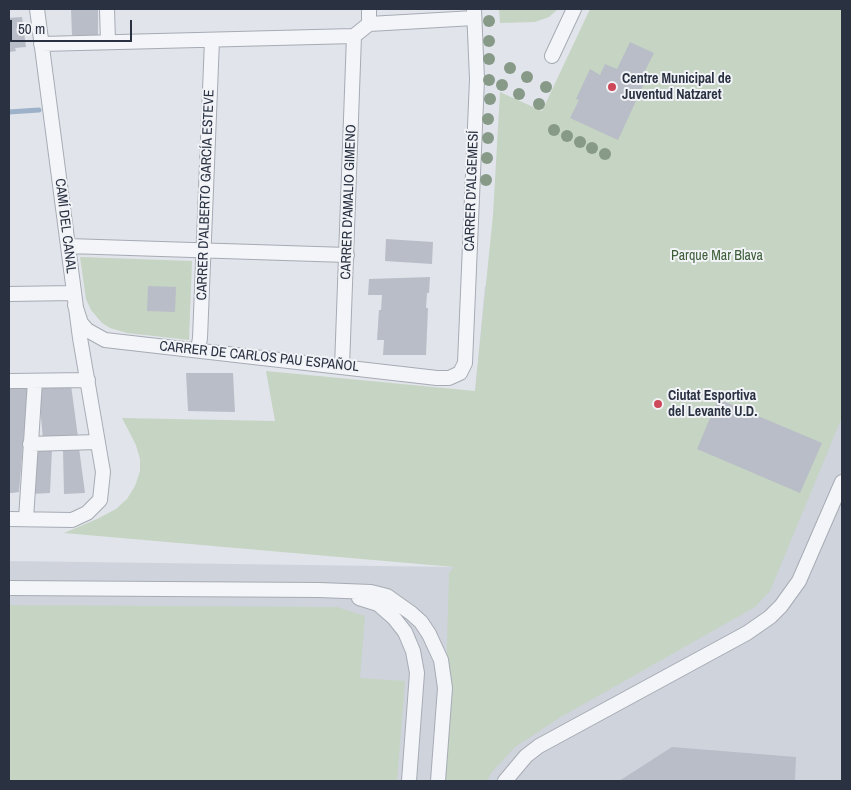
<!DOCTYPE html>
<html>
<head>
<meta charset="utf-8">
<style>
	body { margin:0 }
	#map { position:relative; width:851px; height:790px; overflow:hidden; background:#e1e4ea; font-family:"Archivo Narrow",sans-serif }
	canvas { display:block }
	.frame { position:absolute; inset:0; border:10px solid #2a3242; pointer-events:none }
	.scale { position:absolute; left:10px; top:20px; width:122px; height:22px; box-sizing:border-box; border:2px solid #2a3242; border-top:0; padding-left:6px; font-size:15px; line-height:18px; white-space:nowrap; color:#2a3242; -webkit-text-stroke:4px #f1f3f7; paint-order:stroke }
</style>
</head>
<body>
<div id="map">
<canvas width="851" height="790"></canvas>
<div class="frame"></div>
<div class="scale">50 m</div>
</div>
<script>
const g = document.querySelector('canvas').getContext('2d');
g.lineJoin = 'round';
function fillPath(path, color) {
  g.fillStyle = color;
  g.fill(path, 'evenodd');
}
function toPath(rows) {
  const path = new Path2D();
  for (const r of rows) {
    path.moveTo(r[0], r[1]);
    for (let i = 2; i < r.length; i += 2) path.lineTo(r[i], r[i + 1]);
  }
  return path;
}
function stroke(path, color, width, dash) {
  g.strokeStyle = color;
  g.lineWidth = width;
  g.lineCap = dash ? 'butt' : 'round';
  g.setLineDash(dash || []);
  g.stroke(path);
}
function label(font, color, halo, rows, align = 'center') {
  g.font = font + ' "Archivo Narrow",sans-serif';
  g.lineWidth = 4;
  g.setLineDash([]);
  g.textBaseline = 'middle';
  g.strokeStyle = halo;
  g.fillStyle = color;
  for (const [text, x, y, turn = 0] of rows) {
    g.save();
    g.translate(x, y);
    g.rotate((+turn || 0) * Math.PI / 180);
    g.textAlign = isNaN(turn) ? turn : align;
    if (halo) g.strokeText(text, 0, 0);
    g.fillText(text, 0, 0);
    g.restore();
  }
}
fillPath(toPath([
	[485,286,842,393,842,781,9,781,9,561,455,567,475,392]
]), '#cfd3dc');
fillPath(toPath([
	[499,9,558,9,549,17,535,22,500,23],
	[590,9,842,9,842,417,770,591,755,607,559,718,515,747,491,773,487,781,443,781,449,573,454,567,64,533,97,519,116,509,127,499,135,486,140,471,140,459,136,445,122,418,275,421,266,371,475,391,493,215,500,92,542,111],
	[80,257,192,261,189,340,127,333,110,328,102,323,91,310,86,299],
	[9,605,337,607,365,616,360,678,405,681,397,781,9,781]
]), '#c6d4c3');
stroke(toPath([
	[9,112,39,110]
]), '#9db1c9', 5);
fillPath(toPath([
	[71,9,98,9,98,35,72,35],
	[22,17,26,47,15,48,16,51,10,52,9,18],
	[630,42,654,53,644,73,648,75,618,140,570,118,579,100,576,99,590,69,600,75,605,64,617,69],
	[386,239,433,242,432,264,385,261],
	[430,277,429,293,427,293,426,308,428,308,426,355,383,355,384,340,377,340,379,310,381,310,382,295,368,295,369,279],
	[148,286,176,287,175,312,147,311],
	[186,373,233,373,235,412,188,411],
	[38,385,71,385,78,437,43,439],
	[9,386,28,386,19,492,12,493,9,493],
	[718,399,822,443,800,493,697,449],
	[79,448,85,493,64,494,63,449],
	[52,449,50,493,31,494,34,451],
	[672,747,796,757,795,781,619,781]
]), '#b9bdc7');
const street = toPath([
	[107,9,108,42],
	[369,24,369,9],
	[41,44,354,36,369,24,474,18],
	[552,56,574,9],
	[68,246,347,255],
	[9,294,74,293],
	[75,305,81,323,87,330,105,340,437,378,449,378,460,373,465,363,477,79,474,9],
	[198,350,200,338,212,40],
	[342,367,354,36],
	[9,381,88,380],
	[30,444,97,442],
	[9,519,72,520,87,513,100,500,103,472,80,338,37,9],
	[26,519,35,381],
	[9,588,319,590,371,592,387,596,411,613,421,622,429,634,441,660,445,688,438,781],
	[359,598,378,604,394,618,405,632,413,651,417,673,409,781],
	[505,781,526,756,539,746,747,633,770,617,781,606,799,581,842,482]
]);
stroke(street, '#a6abb4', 16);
stroke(street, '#f4f5f8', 14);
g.fillStyle = '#879a88';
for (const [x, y] of [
	[489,21],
	[489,41],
	[489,59],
	[510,68],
	[527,77],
	[489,80],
	[502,85],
	[546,87],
	[519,94],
	[490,99],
	[539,104],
	[488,119],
	[554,130],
	[567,136],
	[488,138],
	[580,142],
	[592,148],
	[605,154],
	[487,158],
	[486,180]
]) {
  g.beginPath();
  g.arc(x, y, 6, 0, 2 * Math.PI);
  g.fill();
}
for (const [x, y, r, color] of [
	[612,87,5,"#cd4858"],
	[658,404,5,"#cd4858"]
]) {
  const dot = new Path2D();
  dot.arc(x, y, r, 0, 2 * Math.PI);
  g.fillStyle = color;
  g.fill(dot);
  stroke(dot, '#f1f3f7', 2);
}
label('bold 14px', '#2a3242', '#f1f3f7', [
	["Centre Municipal de",622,79],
	["Juventud Natzaret",622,95],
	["Ciutat Esportiva",668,396],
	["del Levante U.D.",668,412]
], 'left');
label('14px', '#2a3242', '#f1f3f7', [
	["CARRER D'ALGEMESÍ",472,191,-88],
	["CARRER D'ALBERTO GARCÍA ESTEVE",206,195,-88],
	["CARRER D'AMALIO GIMENO",349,202,-88],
	["CAMÍ DEL CANAL",65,226,83],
	["CARRER DE CARLOS PAU ESPAÑOL",259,357,6]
]);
label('14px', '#3d5d37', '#f1f3f7', [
	["Parque Mar Blava",717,256]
]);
</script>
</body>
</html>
